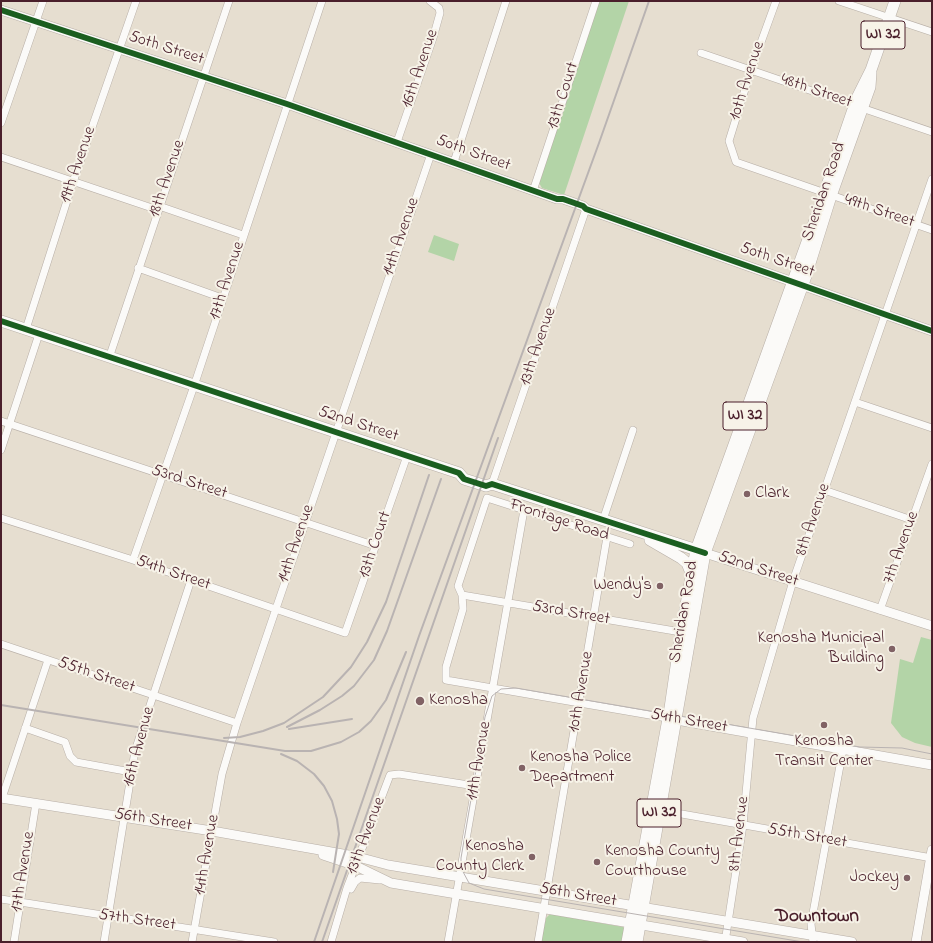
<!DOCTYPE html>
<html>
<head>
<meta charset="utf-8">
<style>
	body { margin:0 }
	#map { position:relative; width:933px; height:943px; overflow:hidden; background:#e6ded0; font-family:"Indie Flower",sans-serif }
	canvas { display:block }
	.frame { position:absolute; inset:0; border:2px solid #4a1f2b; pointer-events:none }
</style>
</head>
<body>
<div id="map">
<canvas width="933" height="943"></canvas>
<div class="frame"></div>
</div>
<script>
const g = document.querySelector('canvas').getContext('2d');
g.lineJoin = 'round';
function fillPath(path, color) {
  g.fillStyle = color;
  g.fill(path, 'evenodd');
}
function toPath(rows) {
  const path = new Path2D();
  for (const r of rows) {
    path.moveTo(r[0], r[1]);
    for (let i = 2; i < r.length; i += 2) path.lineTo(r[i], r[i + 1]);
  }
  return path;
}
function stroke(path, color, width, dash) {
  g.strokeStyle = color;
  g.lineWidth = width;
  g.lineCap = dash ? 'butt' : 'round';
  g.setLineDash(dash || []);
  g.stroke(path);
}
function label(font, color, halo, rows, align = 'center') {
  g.font = font + ' "Indie Flower",sans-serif';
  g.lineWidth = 4;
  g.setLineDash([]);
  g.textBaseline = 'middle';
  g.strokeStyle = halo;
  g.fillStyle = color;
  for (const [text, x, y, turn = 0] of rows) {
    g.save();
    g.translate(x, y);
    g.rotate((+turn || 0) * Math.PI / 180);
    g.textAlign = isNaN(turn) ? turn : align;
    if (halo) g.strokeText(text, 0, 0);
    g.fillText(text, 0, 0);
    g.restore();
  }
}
fillPath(toPath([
	[599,1,629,1,564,195,542,188,539,183],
	[434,235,459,244,454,261,428,252],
	[921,637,932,640,932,747,915,743,902,737,891,723,900,659,913,663],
	[550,914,623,927,626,931,624,942,541,942,546,918]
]), '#b3d4a7');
const minor = toPath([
	[776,1,751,70,729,141,736,162,932,230],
	[839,1,932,32],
	[701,53,932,132],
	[1,123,43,1],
	[397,142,433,38,440,13,439,8,430,1],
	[1,157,158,210],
	[454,162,506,1],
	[533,191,596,1],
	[159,206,243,235],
	[138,268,222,298],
	[26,329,73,182,136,1],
	[109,358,229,1],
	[855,402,932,428],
	[1,421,376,546],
	[1,450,39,334],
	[492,484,586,209],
	[824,490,912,520],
	[1,518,133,560,345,633,407,456],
	[603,520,633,430],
	[630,544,487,498,458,586,462,595,463,609,446,667,446,680,667,718],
	[133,560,194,386,322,1],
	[462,595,681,632],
	[880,610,932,464],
	[1,644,237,723],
	[25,728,65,742,70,756,76,762,131,772],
	[2,798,48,660],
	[659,810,932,858],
	[351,889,355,882,360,878,380,880],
	[1,899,274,942],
	[14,942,36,803],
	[104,942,135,751,191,580],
	[192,942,222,774,237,723,431,154],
	[331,942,347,888,390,775,399,774,475,786],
	[448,942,524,510],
	[538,942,607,537],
	[725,942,743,825,753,718,793,581,932,179],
	[813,942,811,924,843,749]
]);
const tertiary = toPath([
	[1,10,287,104,557,199,563,199,583,206,586,209,932,331],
	[705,553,932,626],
	[671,719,932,765],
	[1,798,212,831,354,856,388,865,852,942],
	[323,855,356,866,391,883,743,942],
	[916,942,932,850]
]);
const primary = toPath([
	[1,321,459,473,464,479,486,486,492,484,703,552],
	[650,540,681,558,687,563,691,573],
	[627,942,670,708,681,632,696,550,816,217,857,98,871,70,895,1],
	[637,942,705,553,806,276,831,196,870,87,871,72]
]);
stroke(minor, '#b7aea6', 8);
stroke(tertiary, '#b7aea6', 10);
stroke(primary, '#b7aea6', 12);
stroke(minor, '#fbfaf8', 7);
stroke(tertiary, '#fbfaf8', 9);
stroke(primary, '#fbfaf8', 11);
stroke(toPath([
	[803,942,484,889,469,883,461,868,461,858,485,717,492,696,501,689,516,688,860,747,902,748,932,754]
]), '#b9b3b2', 1);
stroke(toPath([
	[1,705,285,751,311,751,341,742,359,732,371,721,386,700,406,652],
	[287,727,320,710,342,696,354,686,374,660,387,631,441,479],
	[289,729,352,719],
	[224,738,240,737,263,731,284,723,323,697,351,667,367,642,386,602,429,475],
	[281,754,297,761,314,774,324,786,332,801,337,819,339,834,333,872],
	[314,942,419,636,599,143,649,1],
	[322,942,498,438]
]), '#b9b3b2', 2);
stroke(toPath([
	[1,10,287,104,557,199,563,199,583,206,586,209,932,331],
	[1,321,459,473,464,479,486,486,492,484,705,553]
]), '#1b5e20', 6);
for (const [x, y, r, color] of [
	[747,494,4,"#816265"],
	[660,586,4,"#816265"],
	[892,649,4,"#816265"],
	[420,701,5,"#816265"],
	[824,725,4,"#816265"],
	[522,768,4,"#816265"],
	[532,857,4,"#816265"],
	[597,862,4,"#816265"],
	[907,878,4,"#816265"]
]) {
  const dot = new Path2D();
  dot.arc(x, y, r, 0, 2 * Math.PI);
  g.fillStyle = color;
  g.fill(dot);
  stroke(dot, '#f7f3e8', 1.5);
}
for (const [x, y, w] of [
	[883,35,44],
	[745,416,44],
	[659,813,44]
]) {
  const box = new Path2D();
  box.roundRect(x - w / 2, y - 14, w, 28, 3);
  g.fillStyle = '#f7f3e8';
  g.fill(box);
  stroke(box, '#4a1f2b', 1);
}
label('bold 16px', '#4a1f2b', null, [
	["WI 32",883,35],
	["WI 32",745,416],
	["WI 32",659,813]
]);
label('17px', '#4a1f2b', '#f7f3e8', [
	["50th Street",166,49,18],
	["16th Avenue",421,69,-71],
	["10th Avenue",748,81,-72],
	["48th Street",816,92,19],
	["13th Court",564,96,-72],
	["50th Street",473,154,20],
	["19th Avenue",79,165,-71],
	["18th Avenue",168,179,-71],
	["Sheridan Road",825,192,-71],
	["49th Street",879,212,19],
	["14th Avenue",402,237,-71],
	["50th Street",777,261,19],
	["17th Avenue",228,281,-72],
	["13th Avenue",539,347,-71],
	["52nd Street",358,425,18],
	["53rd Street",189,483,18],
	["8th Avenue",814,520,-71],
	["Frontage Road",559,521,18],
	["14th Avenue",297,544,-71],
	["13th Court",376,545,-71],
	["7th Avenue",902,548,-70],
	["52nd Street",758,570,18],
	["54th Street",173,574,19],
	["Sheridan Road",685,612,-80],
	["53rd Street",571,614,10],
	["55th Street",96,676,19],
	["10th Avenue",582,692,-80],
	["54th Street",689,722,10],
	["16th Avenue",140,747,-75],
	["11th Avenue",480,761,-80],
	["56th Street",153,821,9],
	["8th Avenue",740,834,-83],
	["13th Avenue",367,836,-69],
	["55th Street",807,837,10],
	["14th Avenue",208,855,-80],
	["17th Avenue",24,872,-81],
	["56th Street",578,896,10],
	["57th Street",137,921,8]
]);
label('17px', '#4a1f2b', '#f7f3e8', [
	["Clark",755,494],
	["Wendy's",652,586,"right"],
	["Kenosha Municipal",884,639,"right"],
	["Building",884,659,"right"],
	["Kenosha",429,701],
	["Kenosha",824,742,"center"],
	["Transit Center",824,762,"center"],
	["Kenosha Police",530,758],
	["Department",530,778],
	["Kenosha",524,847,"right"],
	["County Clerk",524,867,"right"],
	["Kenosha County",605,852],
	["Courthouse",605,872],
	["Jockey",899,878,"right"]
], 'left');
label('bold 19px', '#4a1f2b', '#f7f3e8', [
	["Downtown",817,918]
]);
</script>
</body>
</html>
